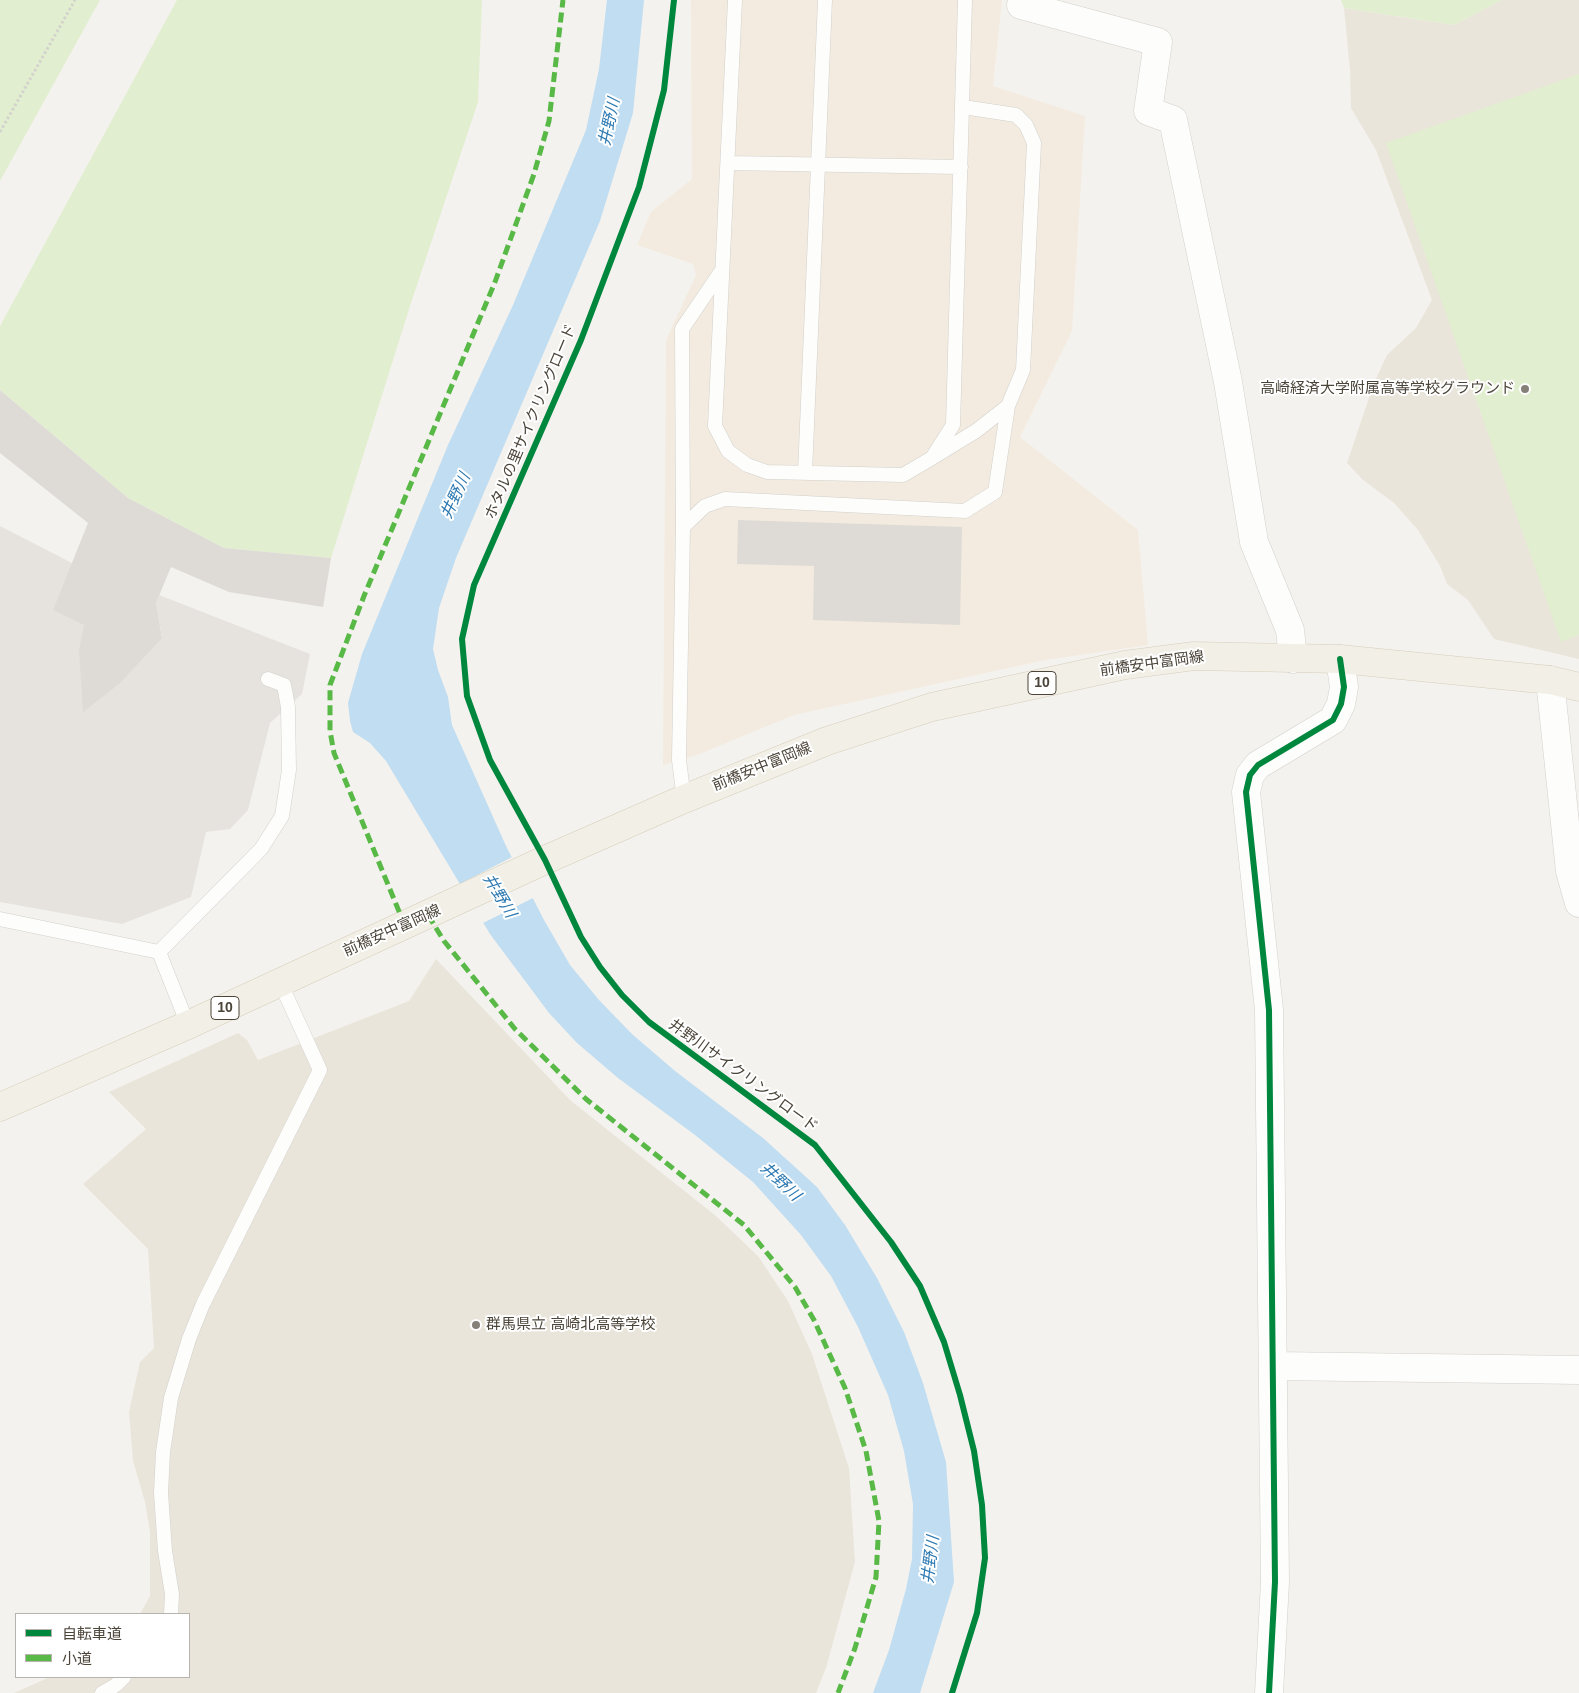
<!DOCTYPE html>
<html>
<head>
<meta charset="utf-8">
<style>
	body { margin:0 }
	#map { position:relative; width:1579px; height:1693px; overflow:hidden; background:#f4f2ee; font-family:Helvetica,"Noto Sans JP",sans-serif }
	canvas { display:block }
	.legend { position:absolute; left:15px; top:1613px; width:175px; height:65px; box-sizing:border-box; background:#fff; border:1px solid #b7b4b0; margin:0; padding:6px 9px; list-style:none; font-size:15px; color:#4b4439 }
	.legend li { display:flex; align-items:center; gap:10px; height:25px }
	.legend b { width:25px; border:1px solid #b7b4b0 }
</style>
</head>
<body>
<div id="map">
<canvas width="1579" height="1693"></canvas>
<ul class="legend">
<li><b style="height:6px;background:#00873e"></b>自転車道</li>
<li><b style="height:6px;background:#58b947"></b>小道</li>
</ul>
</div>
<script>
const g = document.querySelector('canvas').getContext('2d');
g.lineJoin = 'round';
function fillPath(path, color) {
  g.fillStyle = color;
  g.fill(path, 'evenodd');
}
function toPath(rows) {
  const path = new Path2D();
  for (const r of rows) {
    path.moveTo(r[0], r[1]);
    for (let i = 2; i < r.length; i += 2) path.lineTo(r[i], r[i + 1]);
  }
  return path;
}
function stroke(path, color, width, dash) {
  g.strokeStyle = color;
  g.lineWidth = width;
  g.lineCap = dash ? 'butt' : 'round';
  g.setLineDash(dash || []);
  g.stroke(path);
}
function label(font, color, halo, rows, align = 'center') {
  g.font = font + ' Helvetica,"Noto Sans JP",sans-serif';
  g.lineWidth = 4;
  g.setLineDash([]);
  g.textBaseline = 'middle';
  g.strokeStyle = halo;
  g.fillStyle = color;
  for (const [text, x, y, turn = 0] of rows) {
    g.save();
    g.translate(x, y);
    g.rotate((+turn || 0) * Math.PI / 180);
    g.textAlign = isNaN(turn) ? turn : align;
    if (halo) g.strokeText(text, 0, 0);
    g.fillText(text, 0, 0);
    g.restore();
  }
}
fillPath(toPath([
	[691,0,1002,0,993,86,1085,116,1072,331,1020,437,1138,530,1148,645,1045,660,794,715,697,755,663,765,666,340,696,275,693,264,637,245,651,212,692,179]
]), '#f3ebdf');
fillPath(toPath([
	[1502,0,1579,0,1579,659,1494,639,1468,600,1447,584,1440,566,1418,530,1394,503,1363,480,1347,463,1374,383,1387,355,1416,328,1432,300,1376,150,1351,108,1350,70,1344,8,1454,25],
	[436,959,570,1100,716,1216,758,1256,788,1301,812,1354,849,1468,855,1562,826,1668,816,1693,14,1693,50,1677,189,1677,189,1614,140,1614,150,1596,150,1532,145,1502,133,1461,129,1412,140,1362,154,1348,148,1249,83,1184,146,1129,109,1092,238,1033,247,1040,258,1060,409,1001]
]), '#eae5da');
fillPath(toPath([
	[0,0,100,0,0,181],
	[177,0,482,0,478,102,410,306,331,558,224,548,128,498,0,390,0,326],
	[1341,0,1502,0,1454,25,1344,8],
	[1579,74,1579,635,1561,642,1386,143]
]), '#e1eecf');
fillPath(toPath([
	[0,526,72,563,162,637,156,603,159,595,310,654,302,694,270,723,248,810,230,829,206,832,191,897,122,924,0,902]
]), '#e6e3df');
fillPath(toPath([
	[607,0,644,0,633,113,600,221,456,558,439,608,433,649,438,670,448,697,452,725,506,846,544,920,570,965,599,1000,632,1034,675,1071,763,1138,817,1187,845,1225,877,1278,904,1332,923,1383,946,1462,954,1582,920,1693,873,1693,889,1650,906,1589,912,1559,913,1504,904,1451,888,1395,858,1327,831,1276,801,1235,753,1182,695,1135,618,1078,577,1043,549,1013,490,934,386,761,370,743,353,732,350,721,348,703,362,654,448,445,513,305,586,130,599,69]
]), '#c0ddf1');
fillPath(toPath([
	[514,856,535,897,481,924,458,885]
]), '#f4f2ee');
fillPath(toPath([
	[0,390,128,498,224,548,331,558,323,607,229,592,171,567,156,603,162,638,120,683,83,712,79,650,84,625,53,610,88,523,0,453],
	[738,520,962,527,960,625,813,620,814,566,737,564]
]), '#dedbd6');
const lane = toPath([
	[735,0,715,426,728,451,747,465,767,472,903,475,932,458,953,425,965,0],
	[728,163,961,167],
	[935,456,976,431,1008,406,1023,370,1034,143,1026,125,1016,115,963,107],
	[805,473,825,0],
	[683,527,705,506,725,499,965,511,995,492,1008,406],
	[684,799,679,760,683,527,682,329,722,270],
	[0,919,159,952,261,849,282,816,289,770,288,707,284,685,268,679],
	[159,952,188,1025],
	[171,1614,172,1594,165,1551,161,1493,163,1452,171,1398,189,1339,203,1304,320,1070,280,982],
	[102,1693,116,1685,124,1677]
]);
const street = toPath([
	[1021,5,1158,42,1148,111,1173,120,1228,382,1254,542,1290,630,1293,659],
	[1550,680,1570,871,1579,903],
	[1274,1366,1579,1370],
	[1269,1693,1275,1582,1269,1010,1246,792,1250,775,1258,765,1333,720,1341,704,1344,687,1340,659]
]);
const primary = toPath([
	[0,1107,188,1025,545,860,684,799,827,741,932,707,1125,665,1194,656,1340,659,1550,680,1579,687]
]);
stroke(lane, '#d2d0cb', 15);
stroke(street, '#d2d0cb', 29);
stroke(primary, '#d6cebb', 29);
stroke(toPath([
	[0,132,75,0]
]), '#d3d2cc', 3, [2.5, 2.5]);
stroke(lane, '#fdfdfc', 14);
stroke(street, '#fdfdfc', 28);
stroke(primary, '#f2efe6', 28);
stroke(toPath([
	[428,915,444,941,515,1029,586,1099,744,1225,795,1287,814,1320,845,1388,866,1451,879,1521,876,1577,855,1648,838,1693],
	[405,926,334,753,330,731,330,685,364,596,495,282,534,174,549,121,563,0]
]), '#58b947', 5, [10, 5]);
stroke(toPath([
	[674,0,664,90,639,187,581,340,474,585,462,639,467,696,490,760,545,860,581,937,600,967,622,995,649,1022,815,1145,891,1242,920,1286,944,1342,960,1395,974,1451,982,1505,985,1558,977,1613,952,1693],
	[1269,1693,1275,1582,1269,1010,1246,792,1250,775,1258,765,1333,720,1341,704,1344,687,1340,659]
]), '#00873e', 6);
for (const [x, y, r, color] of [
	[1525,389,5,"#868178"],
	[476,1325,5,"#868178"]
]) {
  const dot = new Path2D();
  dot.arc(x, y, r, 0, 2 * Math.PI);
  g.fillStyle = color;
  g.fill(dot);
  stroke(dot, '#fff', 2);
}
for (const [x, y, w] of [
	[1042,683,28],
	[225,1008,28]
]) {
  const box = new Path2D();
  box.roundRect(x - w / 2, y - 11.5, w, 23, 4);
  g.fillStyle = '#fff';
  g.fill(box);
  stroke(box, '#4b4439', 1);
}
label('bold 14px', '#4b4439', null, [
	["10",1042,683],
	["10",225,1008]
]);
label('15px', '#4b4439', '#fff', [
	["高崎経済大学附属高等学校グラウンド",1515,389],
	["群馬県立 高崎北高等学校",486,1325,"left"]
], 'right');
label('15px', '#4b4439', '#fff', [
	["ホタルの里サイクリングロード",531,422,-67],
	["前橋安中富岡線",1152,664,-8],
	["前橋安中富岡線",762,767,-22],
	["前橋安中富岡線",392,931,-24],
	["井野川サイクリングロード",743,1076,36]
]);
label('italic 16px', '#2e7ab2', '#fff', [
	["井野川",610,122,-78],
	["井野川",456,496,-65],
	["井野川",499,896,59],
	["井野川",780,1182,43],
	["井野川",931,1560,-83]
]);
</script>
</body>
</html>
